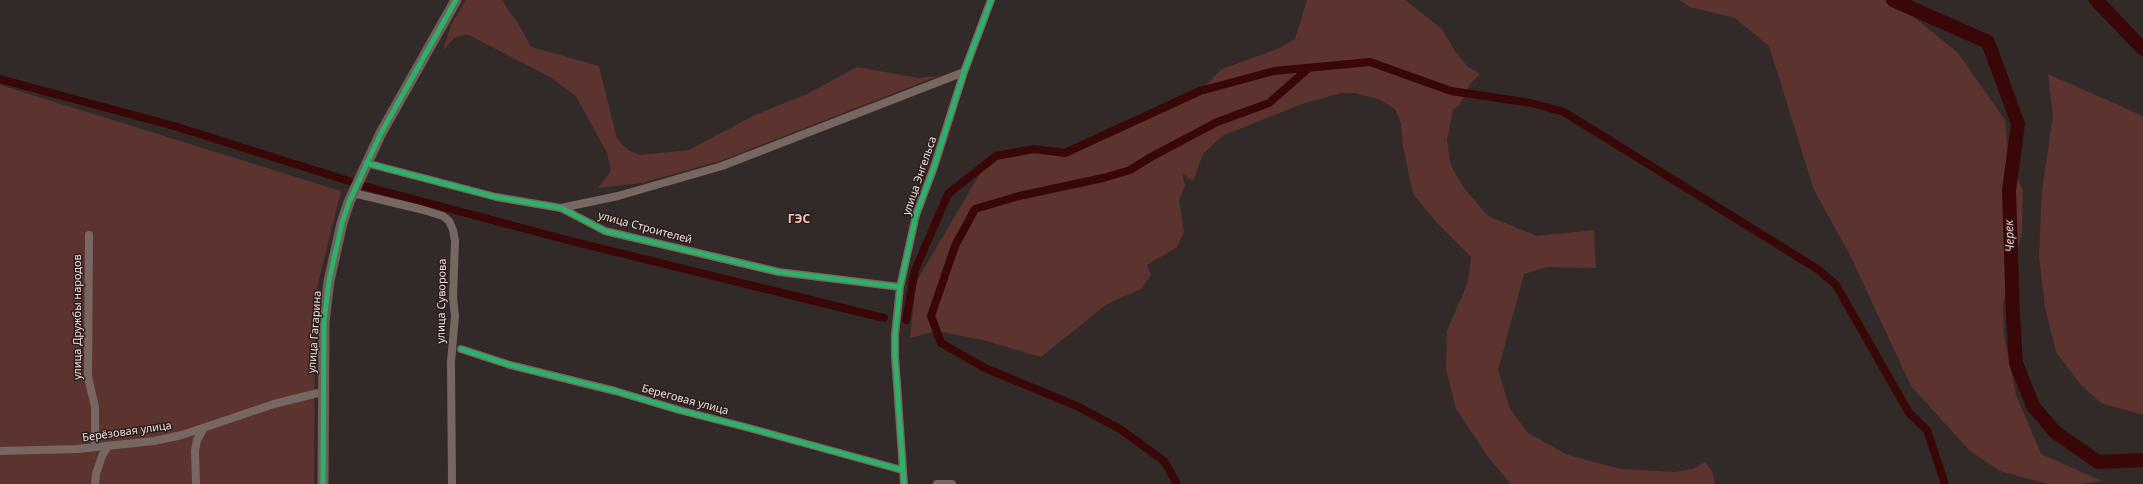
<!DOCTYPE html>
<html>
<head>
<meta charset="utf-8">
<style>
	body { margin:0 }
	canvas { display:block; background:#322a28 }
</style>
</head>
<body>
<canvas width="2143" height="484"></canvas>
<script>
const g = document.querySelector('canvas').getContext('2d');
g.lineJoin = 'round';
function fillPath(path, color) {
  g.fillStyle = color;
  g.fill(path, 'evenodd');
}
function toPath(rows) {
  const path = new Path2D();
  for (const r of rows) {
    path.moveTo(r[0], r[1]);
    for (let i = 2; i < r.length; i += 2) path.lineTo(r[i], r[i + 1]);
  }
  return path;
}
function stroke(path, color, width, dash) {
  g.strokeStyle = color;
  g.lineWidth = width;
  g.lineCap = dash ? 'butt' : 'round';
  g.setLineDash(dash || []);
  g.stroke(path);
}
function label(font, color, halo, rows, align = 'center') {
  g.font = font + ' "Noto Sans",sans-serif';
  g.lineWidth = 3;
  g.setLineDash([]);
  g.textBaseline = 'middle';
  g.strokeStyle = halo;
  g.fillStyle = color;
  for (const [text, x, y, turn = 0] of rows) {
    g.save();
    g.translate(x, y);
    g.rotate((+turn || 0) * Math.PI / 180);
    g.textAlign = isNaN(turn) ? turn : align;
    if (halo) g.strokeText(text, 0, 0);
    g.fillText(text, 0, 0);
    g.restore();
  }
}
fillPath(toPath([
	[466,0,503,0,506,7,518,23,531,47,599,66,617,139,628,150,640,155,689,150,755,115,807,94,857,67,918,78,938,76,720,161,642,183,598,188,611,171,607,153,576,96,550,77,467,34,454,38,443,51,451,25],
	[1307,0,1405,0,1442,29,1455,51,1468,67,1480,74,1470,84,1460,104,1453,110,1447,140,1451,166,1464,188,1488,216,1537,236,1594,230,1596,268,1547,267,1524,274,1498,370,1510,409,1528,433,1568,455,1621,469,1675,472,1693,469,1705,462,1712,471,1715,484,1511,484,1489,458,1456,409,1446,369,1447,331,1468,282,1471,257,1437,223,1413,194,1403,146,1401,123,1395,109,1381,100,1356,93,1341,93,1302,104,1222,136,1203,154,1193,181,1182,173,1185,185,1179,200,1184,232,1177,247,1147,265,1151,275,1141,289,1107,304,1041,357,983,340,937,331,910,338,916,282,985,165,996,156,1034,149,1065,153,1200,91,1222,69,1280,48,1295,39],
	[1679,0,1893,0,1958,53,2005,120,2008,154,2023,191,2022,233,2003,303,2004,336,2016,395,2041,454,2102,481,2079,484,2048,484,2000,471,1970,451,1911,386,1850,255,1814,190,1769,46,1735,18,1690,7],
	[2048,74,2143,116,2143,415,2101,403,2081,385,2056,352,2045,307,2039,256,2042,190,2053,116],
	[0,85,341,191,315,296,314,484,0,484]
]), '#5c332e');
stroke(toPath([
	[0,79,174,126,349,181],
	[364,186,571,241,884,318],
	[906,320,915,270,948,194,996,156,1034,149,1065,153,1200,91,1274,71,1370,62,1451,91,1531,103,1564,112,1819,270,1836,285,1909,413,1927,430,1945,484],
	[1177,484,1164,461,1120,429,1079,407,985,368,941,343,931,316,955,246,975,209,1019,196,1103,178,1130,170,1151,157,1217,122,1269,103,1309,68]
]), '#390707', 8);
stroke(toPath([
	[1893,0,1988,42,2018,124,2009,190,2013,316,2016,363,2033,406,2055,432,2098,462,2143,460],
	[2096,0,2143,49]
]), '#390707', 14);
stroke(toPath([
	[366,163,496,197,561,208,605,231,779,272,900,287],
	[353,193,420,209,443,216,449,221,453,230,455,241,453,298,455,316,451,362,452,484],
	[561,208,618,196,722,166,964,72],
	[89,235,88,377,95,407,95,447],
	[461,349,510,365,615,391,679,410,749,428,902,470],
	[0,451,78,449,154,441,182,435,274,404,322,392],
	[95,484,96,474,102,456,108,446],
	[196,484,195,451,197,440,204,428],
	[904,484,895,356,895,335,900,287,916,215,934,167,964,72,991,0],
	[937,484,952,484]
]), '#786663', 8);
stroke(toPath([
	[323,484,324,322,329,281,342,223,349,202,381,133,456,0]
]), '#705e5b', 11);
stroke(toPath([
	[366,163,496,197,561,208,605,231,779,272,900,287],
	[461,349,510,365,615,391,679,410,749,428,902,470],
	[323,484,324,322,329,281,342,223,349,202,381,133,456,0],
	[904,484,895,356,895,335,900,287,916,215,934,167,964,72,991,0]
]), '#2db169', 5);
label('11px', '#eadfde', '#2c1d1b', [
	["улица Энгельса",920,176,-71],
	["улица Строителей",645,228,15],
	["улица Суворова",442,301,-89],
	["улица Дружбы народов",78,317,-90],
	["улица Гагарина",315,332,-86],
	["Береговая улица",685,400,15],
	["Берёзовая улица",127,432,-8]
]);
label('bold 12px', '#f5c2bb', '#2c1d1b', [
	["ГЭС",799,220]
]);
label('italic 12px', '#f0c2bc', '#2c1d1b', [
	["Черек",2010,236,-92]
]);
</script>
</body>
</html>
